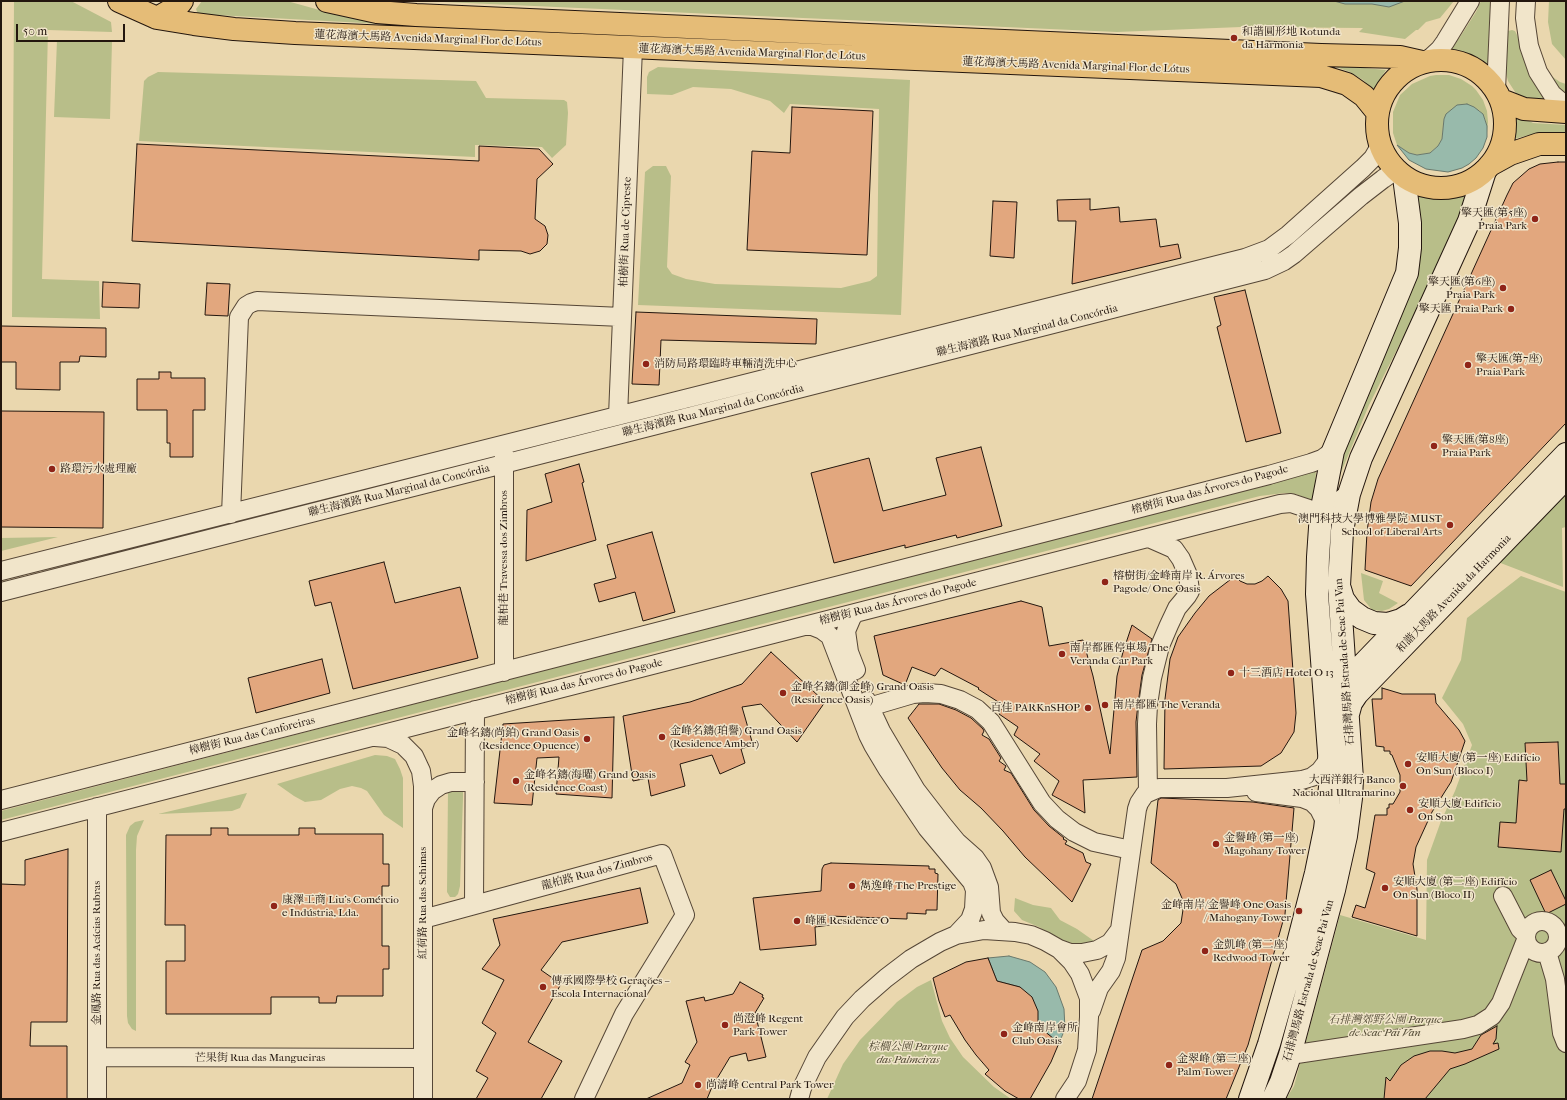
<!DOCTYPE html>
<html>
<head>
<meta charset="utf-8">
<style>
	body { margin:0 }
	#map { position:relative; width:1567px; height:1100px; overflow:hidden; background:#ead7ae; font-family:"IM FELL French Canon",serif }
	canvas { display:block }
	.frame { position:absolute; inset:0; border:2px solid #23160e; pointer-events:none }
	.scale { position:absolute; left:16px; top:24px; width:109px; height:18px; box-sizing:border-box; border:2px solid #23160e; border-top:0; padding-left:5px; font-size:12px; line-height:14px; white-space:nowrap; color:#23160e; -webkit-text-stroke:3px #f1e5ca; paint-order:stroke }
</style>
</head>
<body>
<div id="map">
<canvas width="1567" height="1100"></canvas>
<div class="frame"></div>
<div class="scale">50 m</div>
</div>
<script>
const g = document.querySelector('canvas').getContext('2d');
g.lineJoin = 'round';
function fillPath(path, color) {
  g.fillStyle = color;
  g.fill(path, 'evenodd');
}
function toPath(rows) {
  const path = new Path2D();
  for (const r of rows) {
    if (r.length === 3) {
      path.moveTo(r[0] + r[2], r[1]);
      path.arc(r[0], r[1], r[2], 0, 2 * Math.PI);
      continue;
    }
    path.moveTo(r[0], r[1]);
    for (let i = 2; i < r.length; i += 2) path.lineTo(r[i], r[i + 1]);
  }
  return path;
}
function stroke(path, color, width, dash) {
  g.strokeStyle = color;
  g.lineWidth = width;
  g.lineCap = dash ? 'butt' : 'round';
  g.setLineDash(dash || []);
  g.stroke(path);
}
function label(font, color, halo, rows, align = 'center') {
  g.font = font + ' "IM FELL French Canon","Noto Serif SC",serif';
  g.lineWidth = 3;
  g.setLineDash([]);
  g.textBaseline = 'middle';
  g.strokeStyle = halo;
  g.fillStyle = color;
  for (const [text, x, y, turn = 0] of rows) {
    g.save();
    g.translate(x, y);
    g.rotate((+turn || 0) * Math.PI / 180);
    g.textAlign = isNaN(turn) ? turn : align;
    if (halo) g.strokeText(text, 0, 0);
    g.fillText(text, 0, 0);
    g.restore();
  }
}
fillPath(toPath([
	[14,1,71,1,111,22,112,32,48,30,42,279,99,281,100,319,12,317],
	[202,1,287,1,341,16,384,22,1333,65,1386,70,1373,90,1363,80,1350,72,1336,67,382,24,198,14,196,9],
	[422,1,1454,1,1440,18,1426,22,1418,30,1416,30,1405,39,1359,32,1363,28,1241,27,1117,32],
	[1481,1,1492,1,1490,14,1489,65,1477,57,1450,49,1460,37,1476,12],
	[1549,1,1566,1,1566,60,1552,44,1548,22],
	[1512,30,1515,31,1526,53,1541,69,1560,82,1566,84,1566,107,1541,106,1517,95,1508,81,1505,69,1508,34,1508,31],
	[57,40,112,41,110,119,54,117],
	[658,67,910,80,901,315,638,305,645,172,653,166,666,166,671,176,667,267,672,274,686,279,715,284,841,288,870,281,877,276,879,109,790,104,784,113,770,101,731,89,693,87,672,95,647,94,647,77,649,72],
	[158,72,476,81,486,98,564,100,567,102,568,113,566,145,552,158,542,147,475,145,475,157,139,141,144,81,148,77],
	[1436,75,1449,75,1461,79,1472,86,1476,90,1483,100,1487,111,1488,122,1487,133,1485,119,1479,110,1444,119,1442,139,1438,146,1430,153,1417,155,1409,153,1397,145,1393,133,1393,112,1400,95,1412,84,1430,76],
	[1515,113,1533,123,1566,125,1566,133,1541,132,1514,139],
	[1411,191,1429,196,1452,198,1472,191,1431,282,1369,405,1340,475,1336,476,1347,436,1414,279],
	[1313,470,1316,471,1314,500,1310,500,1296,494,1284,493,1260,496,1,820,1,811,1257,486],
	[1566,493,1566,527,1562,528,1563,587,1498,562],
	[58,537,1,551,1,538],
	[1361,573,1383,581,1379,593,1398,603,1389,609,1382,611,1372,610,1364,600],
	[1521,576,1566,592,1566,1099,1286,1099,1294,1086,1340,915,1426,940,1427,860,1441,821,1455,791,1472,745,1463,724,1442,698,1461,660,1467,618],
	[375,755,387,756,395,759,400,769,403,778,403,828,384,815,367,791,361,788,352,786,340,789,321,800,305,802,294,796,277,784],
	[460,786,463,792,463,798,460,886,458,894,455,897,450,897,447,892,448,790],
	[247,793,240,808,232,811,158,814],
	[144,820,137,836,136,850,136,1031,132,1029,128,1023,127,1016,126,835,130,826,135,822],
	[1015,898,1033,905,1051,908,1060,920,1077,929,1094,941,1083,946,1057,939,1039,927,1022,920,1014,911],
	[931,980,942,1021,950,1038,963,1057,994,1087,1011,1099,827,1099,843,1064,860,1040,897,1002,917,987]
]), '#b8be89');
const water = toPath([
	[1334,1,1405,1,1389,7,1372,4,1345,4,1334,1],
	[1467,104,1474,107,1483,114,1487,126,1487,137,1483,148,1476,158,1469,164,1462,168,1448,172,1426,169,1409,160,1397,145,1409,153,1417,155,1430,153,1438,146,1442,139,1444,119,1446,114,1457,105,1467,104],
	[1009,956,1030,962,1045,972,1056,987,1064,1009,1065,1029,1059,1043,1038,1026,1020,987,997,981,988,958,1009,956]
]);
fillPath(water, '#98baab');
stroke(water, '#69786c', 1);
const building = toPath([
	[792,107,873,111,867,255,747,250,752,151,790,153,792,107],
	[137,144,479,161,479,146,539,149,553,164,537,179,535,219,545,226,548,235,547,244,540,251,530,254,521,251,479,250,479,260,132,241,137,144],
	[1558,162,1566,162,1566,423,1411,586,1365,570,1367,532,1371,502,1378,479,1507,195,1513,183,1529,169,1540,164,1558,162],
	[1090,199,1090,210,1119,207,1120,222,1156,219,1160,247,1178,244,1181,258,1072,284,1076,221,1058,221,1057,200,1090,199],
	[993,201,1017,202,1014,258,990,256,993,201],
	[103,282,140,284,139,308,102,307,103,282],
	[207,283,230,284,228,316,205,315,207,283],
	[1245,290,1281,433,1246,442,1217,327,1221,325,1214,297,1245,290],
	[636,312,817,319,816,344,661,340,659,385,632,384,636,312],
	[1,326,106,328,106,357,80,356,79,362,60,362,60,390,16,389,16,362,1,362,1,326],
	[159,372,171,372,171,378,205,378,205,410,193,410,193,457,170,457,170,443,167,443,167,410,137,410,137,379,159,379,159,372],
	[1,411,104,412,103,528,1,527,1,411],
	[981,447,1002,526,957,538,956,535,905,548,905,545,834,563,811,473,869,458,883,511,946,495,936,458,981,447],
	[579,464,584,482,582,483,596,540,526,561,527,510,552,502,545,474,579,464],
	[652,532,675,612,643,621,635,592,599,602,594,584,616,578,607,545,652,532],
	[384,562,395,603,460,587,478,658,353,689,331,602,315,606,309,581,384,562],
	[1235,576,1240,581,1247,584,1255,584,1262,581,1268,576,1281,589,1288,601,1296,713,1294,732,1281,753,1261,766,1164,769,1165,699,1170,659,1178,637,1195,613,1209,596,1235,576],
	[1021,601,1042,607,1049,646,1083,640,1093,676,1110,754,1117,676,1123,652,1132,625,1152,639,1142,675,1138,704,1136,722,1137,777,1083,780,1085,813,1052,795,1059,781,1034,761,1040,754,1014,735,1018,727,999,714,1003,705,978,689,979,688,941,668,935,676,912,667,905,685,883,675,874,636,1021,601],
	[771,652,825,702,797,742,761,704,742,707,753,745,741,749,745,763,720,774,712,755,680,764,685,786,651,796,648,778,633,781,623,716,690,702,742,684,771,652],
	[322,659,330,693,256,713,248,678,322,659],
	[1382,688,1402,694,1435,694,1436,703,1459,730,1465,741,1451,782,1432,812,1416,847,1413,864,1417,889,1417,936,1352,917,1356,905,1365,908,1375,873,1366,869,1375,815,1387,815,1387,808,1389,808,1389,804,1393,804,1400,792,1400,775,1392,755,1390,754,1390,751,1384,751,1384,747,1376,746,1372,699,1382,699,1382,688],
	[919,704,939,704,956,710,971,718,983,729,984,731,982,735,989,739,1001,758,999,761,1006,766,1004,770,1011,773,1034,810,1049,826,1064,838,1063,839,1067,841,1065,844,1083,853,1086,862,1091,864,1072,902,1025,857,1003,831,981,808,960,790,942,768,908,718,919,704],
	[614,717,612,798,556,794,559,757,537,758,532,805,494,803,503,724,614,717],
	[1558,742,1560,784,1566,784,1566,809,1564,809,1561,852,1498,847,1500,822,1516,823,1519,780,1527,781,1525,743,1558,742],
	[1161,798,1253,802,1294,808,1285,914,1248,1045,1226,1099,1092,1099,1142,950,1163,941,1181,923,1184,903,1176,884,1151,863,1158,800,1161,798],
	[211,828,228,828,228,835,299,835,299,828,315,828,315,834,383,834,383,864,389,864,389,886,382,886,382,946,389,946,389,969,383,969,383,996,337,996,336,1003,319,1003,319,997,271,997,271,1014,166,1014,166,961,185,961,185,925,165,925,166,835,211,835,211,828],
	[68,849,67,1022,31,1022,30,1046,67,1046,67,1099,1,1099,1,884,25,885,25,860,68,849],
	[831,863,929,866,929,869,935,869,935,873,938,874,937,910,926,910,926,914,907,913,907,919,829,916,830,925,815,927,816,945,760,950,753,898,821,891,822,869,824,865,831,863],
	[1551,870,1566,901,1566,904,1546,914,1530,880,1551,870],
	[640,888,648,923,562,942,541,970,561,984,528,1042,562,1061,541,1099,476,1099,488,1078,476,1071,496,1033,482,1023,504,980,482,969,500,945,493,919,640,888],
	[988,958,997,981,1020,987,1032,997,1038,1011,1038,1026,1059,1043,1051,1062,1030,1099,1019,1099,1005,1091,985,1074,989,1070,976,1055,965,1040,950,1015,945,1017,939,1001,933,978,966,962,988,958],
	[740,982,763,995,762,997,764,998,755,1013,766,1057,748,1061,746,1053,730,1057,712,1087,707,1099,646,1099,682,1083,690,1065,685,1062,697,1042,686,1001,704,997,705,1001,733,994,740,982],
	[1497,1026,1496,1039,1493,1044,1498,1043,1499,1049,1465,1064,1450,1069,1425,1099,1384,1099,1386,1077,1390,1081,1401,1065,1414,1056,1430,1051,1442,1051,1455,1053,1472,1049,1481,1035,1497,1026]
]);
fillPath(building, '#e2a77e');
stroke(building, '#23160e', 1);
const street = toPath([
	[1526,1,1525,18,1529,46,1538,72,1552,94,1566,106],
	[1427,61,1440,49,1445,42,1470,1],
	[1496,90,1500,1],
	[618,416,633,48],
	[231,514,239,317,246,306,251,303,257,301,622,317],
	[1,571,1245,258,1269,249,1288,235,1363,168,1373,158,1380,146],
	[1,592,1265,270,1284,261,1294,254,1361,196,1383,179,1396,170],
	[805,626,812,626,822,630,830,636,868,735,873,745,888,770,927,828,972,882,975,890,974,909,970,920,956,935],
	[856,670,849,652,846,631,852,617,856,613],
	[504,672,504,453],
	[867,701,881,731,916,790,943,825,957,842,975,858,982,868,989,887,991,913,995,921,1004,931],
	[869,707,913,694,925,693,941,694,960,700,977,709,991,722,1042,803,1057,819,1074,832,1094,842,1131,850],
	[375,737,388,738,403,745,414,756,421,771,423,786,423,1099],
	[1148,792,1147,724,1148,705,1152,678,1160,646,1169,625,1177,608,1187,596,1190,591,1188,575,1181,559,1174,549,1149,538],
	[1256,792,1302,798,1312,802,1319,809,1324,819,1325,829],
	[1,800,1269,475,1311,463,1322,459,1333,451],
	[423,808,426,799,432,791,441,785,451,782,475,782],
	[1,832,1280,504,1291,503,1321,513,1349,494],
	[1503,896,1520,929,1526,935],
	[474,905,475,710],
	[423,919,662,854,685,915,624,1014,584,1099],
	[1542,937,16],
	[1059,949,1070,953,1082,953,1097,950,1110,943,1119,931],
	[1547,952,1555,979,1562,1033,1566,1043],
	[1091,1011,1099,988,1111,971,1116,958,1137,809,1139,803,1145,794,1159,788,1227,788,1302,780,1312,777,1320,771,1326,763,1329,753],
	[1290,1055,1463,1029,1478,1025,1492,1016,1501,1003,1526,940],
	[97,1057,423,1058],
	[97,1099,97,807],
	[799,1099,802,1088,817,1057,845,1017,862,999,886,978,911,959,940,942,956,935,984,930,1015,932,1031,935,1045,941,1059,949,1072,962,1080,974,1089,998,1089,1017,1087,1050,1077,1081,1065,1099]
]);
const secondary = toPath([
	[1340,589,1343,599,1351,610,1362,618,1374,623,1388,624,1401,620,1409,615],
	[1339,689,1566,454],
	[1348,714,1351,703,1357,694,1566,478],
	[1250,1099,1269,1044,1298,943,1316,873,1325,829,1331,779,1317,594,1318,557,1321,513,1333,451,1407,273,1410,248,1410,223,1404,177],
	[1273,1099,1281,1082,1290,1055,1334,890,1346,836,1351,798,1352,779,1339,586,1342,531,1349,494,1361,458,1469,221,1485,171]
]);
const primary = toPath([
	[119,1,157,18,194,24,234,29,295,33,1321,76,1347,84,1364,96,1377,112],
	[327,1,377,12,416,15,1321,55,1400,57,1422,62],
	[157,18,178,6,182,1],
	[1441,124,64],
	[1501,100,1524,109,1566,112],
	[1490,165,1510,154,1539,144,1566,144]
]);
stroke(street, '#554636', 20);
stroke(secondary, '#23160e', 24);
stroke(primary, '#23160e', 24);
stroke(street, '#f1e5ca', 18);
stroke(secondary, '#f1e5ca', 22);
stroke(primary, '#e5bc77', 22);
for (const [x, y, r, color] of [
	[1234,38,4,"#8f2418"],
	[1535,219,4,"#8f2418"],
	[1503,288,4,"#8f2418"],
	[1511,309,4,"#8f2418"],
	[646,364,4,"#8f2418"],
	[1468,365,4,"#8f2418"],
	[1434,446,4,"#8f2418"],
	[52,469,4,"#8f2418"],
	[1450,525,4,"#8f2418"],
	[1105,582,4,"#8f2418"],
	[1062,654,4,"#8f2418"],
	[1231,673,4,"#8f2418"],
	[783,693,4,"#8f2418"],
	[1105,705,4,"#8f2418"],
	[1088,708,4,"#8f2418"],
	[662,737,4,"#8f2418"],
	[587,739,4,"#8f2418"],
	[1408,764,4,"#8f2418"],
	[516,781,4,"#8f2418"],
	[1403,786,4,"#8f2418"],
	[1410,810,4,"#8f2418"],
	[1216,844,4,"#8f2418"],
	[852,886,4,"#8f2418"],
	[1385,888,4,"#8f2418"],
	[274,906,4,"#8f2418"],
	[1299,911,4,"#8f2418"],
	[797,921,4,"#8f2418"],
	[1205,951,4,"#8f2418"],
	[543,987,4,"#8f2418"],
	[725,1025,4,"#8f2418"],
	[1004,1034,4,"#8f2418"],
	[1169,1065,4,"#8f2418"],
	[698,1085,4,"#8f2418"]
]) {
  const dot = new Path2D();
  dot.arc(x, y, r, 0, 2 * Math.PI);
  g.fillStyle = color;
  g.fill(dot);
  stroke(dot, '#f1e5ca', 1.5);
}
label('11px', '#23160e', '#f1e5ca', [
	["和諧圓形地 Rotunda",1242,32],
	["da Harmonia",1242,45],
	["擎天匯(第5座)",1527,213,"right"],
	["Praia Park",1527,226,"right"],
	["擎天匯(第6座)",1495,282,"right"],
	["Praia Park",1495,295,"right"],
	["擎天匯 Praia Park",1503,309,"right"],
	["擎天匯(第7座)",1476,359],
	["Praia Park",1476,372],
	["消防局路環臨時車輛清洗中心",654,364],
	["擎天匯(第8座)",1442,440],
	["Praia Park",1442,453],
	["路環污水處理廠",60,469],
	["澳門科技大學博雅學院 MUST",1442,519,"right"],
	["School of Liberal Arts",1442,532,"right"],
	["榕樹街/金峰南岸 R. Árvores",1113,576],
	["Pagode/ One Oasis",1113,589],
	["南岸都匯停車場 The",1070,648],
	["Veranda Car Park",1070,661],
	["十三酒店 Hotel O 13",1239,673],
	["金峰名鑄(御金峰) Grand Oasis",791,687],
	["(Residence Oasis)",791,700],
	["南岸都匯 The Veranda",1113,705],
	["百佳 PARKnSHOP",1080,708,"right"],
	["金峰名鑄(珀譽) Grand Oasis",670,731],
	["(Residence Amber)",670,744],
	["金峰名鑄(尚鉑) Grand Oasis",579,733,"right"],
	["(Residence Opuence)",579,746,"right"],
	["安順大廈 (第一座) Edifício",1416,758],
	["On Sun (Bloco I)",1416,771],
	["金峰名鑄(海曜) Grand Oasis",524,775],
	["(Residence Coast)",524,788],
	["大西洋銀行 Banco",1395,780,"right"],
	["Nacional Ultramarino",1395,793,"right"],
	["安順大廈 Edifício",1418,804],
	["On Son",1418,817],
	["金譽峰 (第一座)",1224,838],
	["Magohany Tower",1224,851],
	["安順大廈 (第二座) Edifício",1393,882],
	["On Sun (Bloco II)",1393,895],
	["雋逸峰 The Prestige",860,886],
	["康澤工商 Liu's Comércio",282,900],
	["e Indústria, Lda.",282,913],
	["金峰南岸/金譽峰 One Oasis",1291,905,"right"],
	["/ Mahogany Tower",1291,918,"right"],
	["峰匯 Residence O",805,921],
	["金凱峰 (第二座)",1213,945],
	["Redwood Tower",1213,958],
	["傳承國際學校 Gerações –",551,981],
	["Escola Internacional",551,994],
	["尚澄峰 Regent",733,1019],
	["Park Tower",733,1032],
	["金峰南岸會所",1012,1028],
	["Club Oasis",1012,1041],
	["金翠峰 (第三座)",1177,1059],
	["Palm Tower",1177,1072],
	["尚濤峰 Central Park Tower",706,1085]
], 'left');
label('11px', '#23160e', '#f1e5ca', [
	["蓮花海濱大馬路 Avenida Marginal Flor de Lótus",428,39,2],
	["蓮花海濱大馬路 Avenida Marginal Flor de Lótus",752,53,2],
	["蓮花海濱大馬路 Avenida Marginal Flor de Lótus",1076,66,2],
	["柏樹街 Rua de Cipreste",626,232,-88],
	["聯生海濱路 Rua Marginal da Concórdia",1027,331,-14],
	["聯生海濱路 Rua Marginal da Concórdia",713,411,-14],
	["榕樹街 Rua das Árvores do Pagode",1210,490,-15],
	["聯生海濱路 Rua Marginal da Concórdia",399,491,-14],
	["龍柏巷 Travessa dos Zimbros",504,558,-90],
	["和諧大馬路 Avenida da Harmonia",1454,594,-46],
	["榕樹街 Rua das Árvores do Pagode",898,602,-14],
	["石排灣馬路 Estrada de Seac Pai Van",1345,662,-94],
	["榕樹街 Rua das Árvores do Pagode",584,682,-14],
	["樟樹街 Rua das Canforeiras",252,736,-14],
	["龍柏路 Rua dos Zimbros",597,872,-15],
	["紅荷路 Rua das Schimas",423,903,-90],
	["金鳳路 Rua das Acácias Rubras",97,953,-90],
	["石排灣馬路 Estrada de Seac Pai Van",1309,981,-75],
	["芒果街 Rua das Mangueiras",260,1058]
]);
label('italic 11px', '#504833', '#f1e5ca', [
	["石排灣郊野公園 Parque",1385,1020],
	["de Seac Pai Van",1385,1033],
	["棕櫚公園 Parque",908,1047],
	["das Palmeiras",908,1060]
]);
</script>
</body>
</html>
